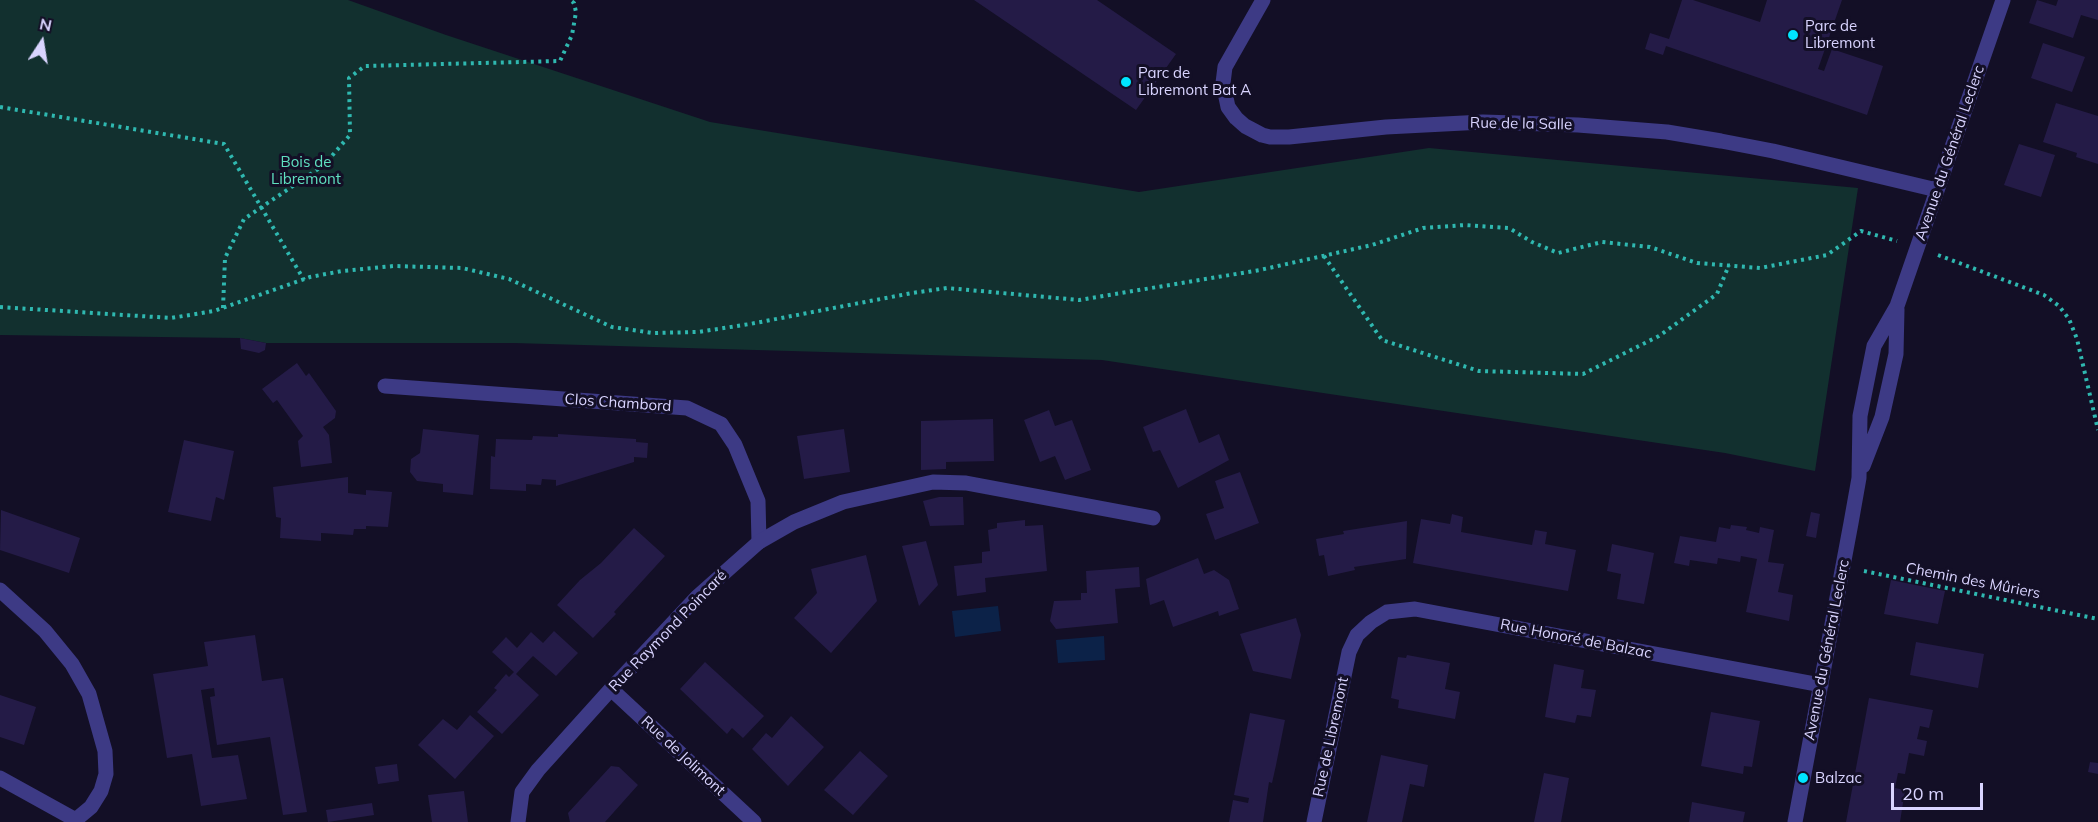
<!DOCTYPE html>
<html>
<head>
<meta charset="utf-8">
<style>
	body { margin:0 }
	#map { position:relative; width:2098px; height:822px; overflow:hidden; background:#130f26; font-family:Mulish,sans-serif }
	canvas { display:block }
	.north { position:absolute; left:12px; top:12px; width:60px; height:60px; -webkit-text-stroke:4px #130f26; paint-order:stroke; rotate:12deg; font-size:16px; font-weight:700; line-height:24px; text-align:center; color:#d9d4ff }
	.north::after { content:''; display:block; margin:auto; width:21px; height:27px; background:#d9d4ff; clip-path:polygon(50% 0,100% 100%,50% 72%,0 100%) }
	.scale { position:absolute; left:1891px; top:783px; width:92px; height:27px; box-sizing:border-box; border:3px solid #d9d4ff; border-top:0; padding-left:8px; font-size:18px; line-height:21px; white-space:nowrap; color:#d9d4ff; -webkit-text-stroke:4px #130f26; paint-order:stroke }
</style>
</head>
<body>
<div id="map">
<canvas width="2098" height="822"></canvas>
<div class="north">N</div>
<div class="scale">20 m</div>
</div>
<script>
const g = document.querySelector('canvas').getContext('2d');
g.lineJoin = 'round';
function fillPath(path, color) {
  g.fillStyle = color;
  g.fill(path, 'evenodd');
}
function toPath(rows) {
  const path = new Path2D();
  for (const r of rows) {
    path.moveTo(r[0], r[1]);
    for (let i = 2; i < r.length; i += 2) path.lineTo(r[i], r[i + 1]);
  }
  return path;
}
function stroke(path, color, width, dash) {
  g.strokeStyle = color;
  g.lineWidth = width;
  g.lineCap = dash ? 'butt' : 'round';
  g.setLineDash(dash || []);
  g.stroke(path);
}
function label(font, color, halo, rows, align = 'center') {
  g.font = font + ' Mulish,sans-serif';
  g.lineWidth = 6;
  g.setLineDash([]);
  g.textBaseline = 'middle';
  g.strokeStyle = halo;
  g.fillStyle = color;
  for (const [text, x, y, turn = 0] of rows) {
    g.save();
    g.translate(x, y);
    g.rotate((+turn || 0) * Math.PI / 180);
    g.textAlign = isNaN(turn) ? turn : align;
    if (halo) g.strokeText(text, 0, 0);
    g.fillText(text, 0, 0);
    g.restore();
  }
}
fillPath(toPath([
	[0,0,348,0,446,35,710,122,1139,192,1429,148,1858,188,1815,471,1725,453,1102,360,514,343,266,343,240,338,0,335]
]), '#12302f');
fillPath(toPath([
	[998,606,1001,631,955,637,952,611],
	[1104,636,1105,660,1058,663,1056,640]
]), '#0c2248');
fillPath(toPath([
	[974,0,1097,0,1176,54,1136,110],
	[1682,0,1693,0,1760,22,1767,0,1842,0,1818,69,1824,71,1832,49,1883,66,1867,115,1666,46,1663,55,1645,49,1650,33,1669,39],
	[2037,0,2056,6,2058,0,2098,0,2098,20,2081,15,2073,38,2029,23],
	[2043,43,2085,57,2072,92,2031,78],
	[2056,103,2098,116,2098,164,2076,157,2077,153,2043,142],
	[2019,144,2055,155,2041,197,2004,185],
	[240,338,266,343,265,350,259,353,241,349],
	[297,363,306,376,309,373,336,411,335,418,323,427,329,435,332,463,301,467,298,441,303,436,277,400,273,403,262,389],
	[1186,409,1199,443,1219,434,1229,460,1178,488,1160,450,1153,452,1143,427],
	[1049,410,1055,426,1072,420,1091,470,1065,480,1055,456,1040,462,1024,420],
	[993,419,994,461,946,462,946,469,921,470,921,421],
	[423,429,479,435,473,495,443,492,443,484,417,481,410,472,411,459,420,453],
	[844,429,850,472,804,479,797,436],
	[558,434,636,439,636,442,648,443,647,458,634,457,634,462,556,486,556,480,542,479,541,485,526,484,526,491,490,489,491,456,495,457,496,439,532,440,533,436,558,437],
	[184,440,234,451,224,500,216,497,211,521,168,512],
	[1240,472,1259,523,1215,540,1206,514,1224,508,1215,481],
	[348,477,348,493,366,495,366,490,392,492,388,527,366,526,366,529,354,529,353,535,321,533,321,541,280,538,281,518,276,517,273,487],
	[939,497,963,497,964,525,930,526,923,501],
	[1,510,80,538,69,573,0,550],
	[1811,512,1820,514,1816,538,1806,536],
	[1452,514,1463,517,1461,532,1532,545,1535,530,1547,532,1545,544,1576,550,1568,591,1413,563,1421,519,1450,524],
	[1025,520,1025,526,1043,525,1047,571,985,578,986,592,957,596,954,566,982,563,982,552,990,551,988,530,997,528,997,523],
	[1407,521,1406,559,1354,567,1355,570,1328,576,1324,555,1319,556,1316,539,1344,534,1343,531],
	[1731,525,1747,527,1746,530,1759,533,1760,527,1774,530,1768,562,1784,564,1778,592,1793,595,1789,621,1746,612,1757,559,1741,556,1740,562,1718,558,1717,564,1690,560,1689,566,1674,563,1680,536,1716,542,1719,527,1730,529],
	[634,528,665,556,614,612,616,614,593,638,557,605,580,580,601,563],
	[926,541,938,585,919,606,902,546],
	[1612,544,1654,553,1644,604,1617,599,1621,574,1607,571],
	[866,555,877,601,831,653,794,618,817,593,811,569],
	[1198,558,1204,574,1214,570,1229,580,1239,609,1219,616,1218,611,1173,627,1164,600,1150,605,1146,579],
	[1139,567,1140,587,1115,589,1118,623,1056,629,1050,621,1054,601,1081,600,1081,593,1087,593,1086,571],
	[1891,580,1945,591,1938,624,1884,614],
	[1296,618,1301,635,1291,679,1253,671,1240,634],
	[554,631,578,653,556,676,533,656,530,659,516,674,539,695,502,734,477,712,497,690,494,688,506,674,509,677,514,672,492,652,506,637,517,648,531,632,543,643],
	[255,635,262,681,283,678,307,812,283,815,270,737,217,745,210,697,215,696,214,688,201,690,212,758,238,755,247,799,201,806,192,754,167,758,153,674,208,666,204,642],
	[1916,642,1984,654,1978,688,1910,675],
	[1407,655,1450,663,1445,689,1460,692,1455,719,1398,708,1399,700,1391,698,1398,657,1406,658],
	[705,662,764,716,743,738,732,728,727,734,680,689],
	[1554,664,1584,670,1581,688,1596,690,1591,717,1577,715,1575,723,1545,717],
	[0,695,36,707,24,745,0,737],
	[1869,698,1933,710,1929,728,1920,726,1917,739,1927,741,1924,756,1909,753,1905,774,1898,773,1895,788,1905,790,1900,822,1846,822],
	[1711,712,1760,721,1752,767,1744,766,1743,774,1701,766],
	[1250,713,1285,720,1276,765,1272,783,1269,782,1263,822,1229,822,1233,800,1248,803,1249,798,1234,795],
	[470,715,494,736,455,779,418,745,443,719,457,730],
	[791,716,824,747,788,786,752,749,766,733,772,738],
	[860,751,888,776,853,815,824,790],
	[1381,755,1428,765,1424,787,1410,784,1402,822,1367,822],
	[2090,762,2098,763,2098,774,2088,772],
	[397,764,399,781,378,784,375,767],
	[611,766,619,767,638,785,605,822,570,822,568,813],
	[1544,773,1569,778,1561,822,1534,822],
	[464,791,468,822,432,822,428,795],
	[1692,802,1745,812,1743,822,1689,822],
	[372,803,374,815,328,822,326,810]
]), '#241b47');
stroke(toPath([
	[0,107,224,144,304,280],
	[1938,255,2044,295,2059,306,2069,319,2077,339,2098,430],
	[1324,256,1382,340,1479,371,1583,374,1659,336,1717,294,1729,265],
	[0,307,171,318,214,311,310,277,342,271,394,266,462,268,509,279,612,327,653,333,698,332,750,324,912,293,947,288,1079,300,1260,270,1372,245,1423,228,1465,225,1509,228,1532,242,1558,253,1602,242,1650,247,1697,263,1760,268,1827,255,1861,231,1897,241],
	[223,308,225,258,244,219,324,165,350,135,349,78,365,66,560,61,572,35,576,12,574,3,570,0],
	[1864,571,2098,619]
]), '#2fb8b0', 4, [3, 4.5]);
stroke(toPath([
	[385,386,687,408,721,424,735,445,758,501,759,542]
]), '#3d3a85', 15);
stroke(toPath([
	[1263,0,1225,67,1223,83,1228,107,1236,118,1245,126,1262,135,1270,137,1289,137,1386,127,1483,122,1578,125,1667,132,1721,141,1773,151,1937,190],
	[1863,466,1882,417,1896,354,1897,309],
	[0,590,45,631,72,664,89,694,105,751,106,774,101,791,91,807,73,822],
	[611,689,754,822],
	[0,778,76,820],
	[518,822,522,792,538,770,611,689,697,597,759,542,794,522,843,502,933,482,966,483,1153,518],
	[1314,822,1349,652,1357,635,1371,622,1387,612,1415,609,1821,685],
	[1795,822,1851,523,1859,478,1860,416,1874,346,1897,306,2003,0]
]), '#3d3a85', 15);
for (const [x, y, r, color] of [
	[1793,35,6,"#00e5ff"],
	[1126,82,6,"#00e5ff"],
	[1803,778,6,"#00e5ff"]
]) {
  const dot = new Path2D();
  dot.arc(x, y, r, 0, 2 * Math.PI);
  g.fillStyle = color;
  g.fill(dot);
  stroke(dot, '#130f26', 2);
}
label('15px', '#d9d4ff', '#130f26', [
	["Parc de",1805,26],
	["Libremont",1805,43],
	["Parc de",1138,73],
	["Libremont Bat A",1138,90],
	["Balzac",1815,778]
], 'left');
label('15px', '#d9d4ff', '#130f26', [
	["Rue de la Salle",1521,124,1],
	["Avenue du Général Leclerc",1950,153,-71],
	["Clos Chambord",618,403,4],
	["Chemin des Mûriers",1973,581,11],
	["Rue Raymond Poincaré",668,631,-46],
	["Rue Honoré de Balzac",1576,639,11],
	["Avenue du Général Leclerc",1827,650,-79],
	["Rue de Libremont",1331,737,-78],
	["Rue de Jolimont",683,756,43]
]);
label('15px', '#5fe0c0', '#130f26', [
	["Bois de",306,162],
	["Libremont",306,179]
]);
</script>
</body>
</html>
